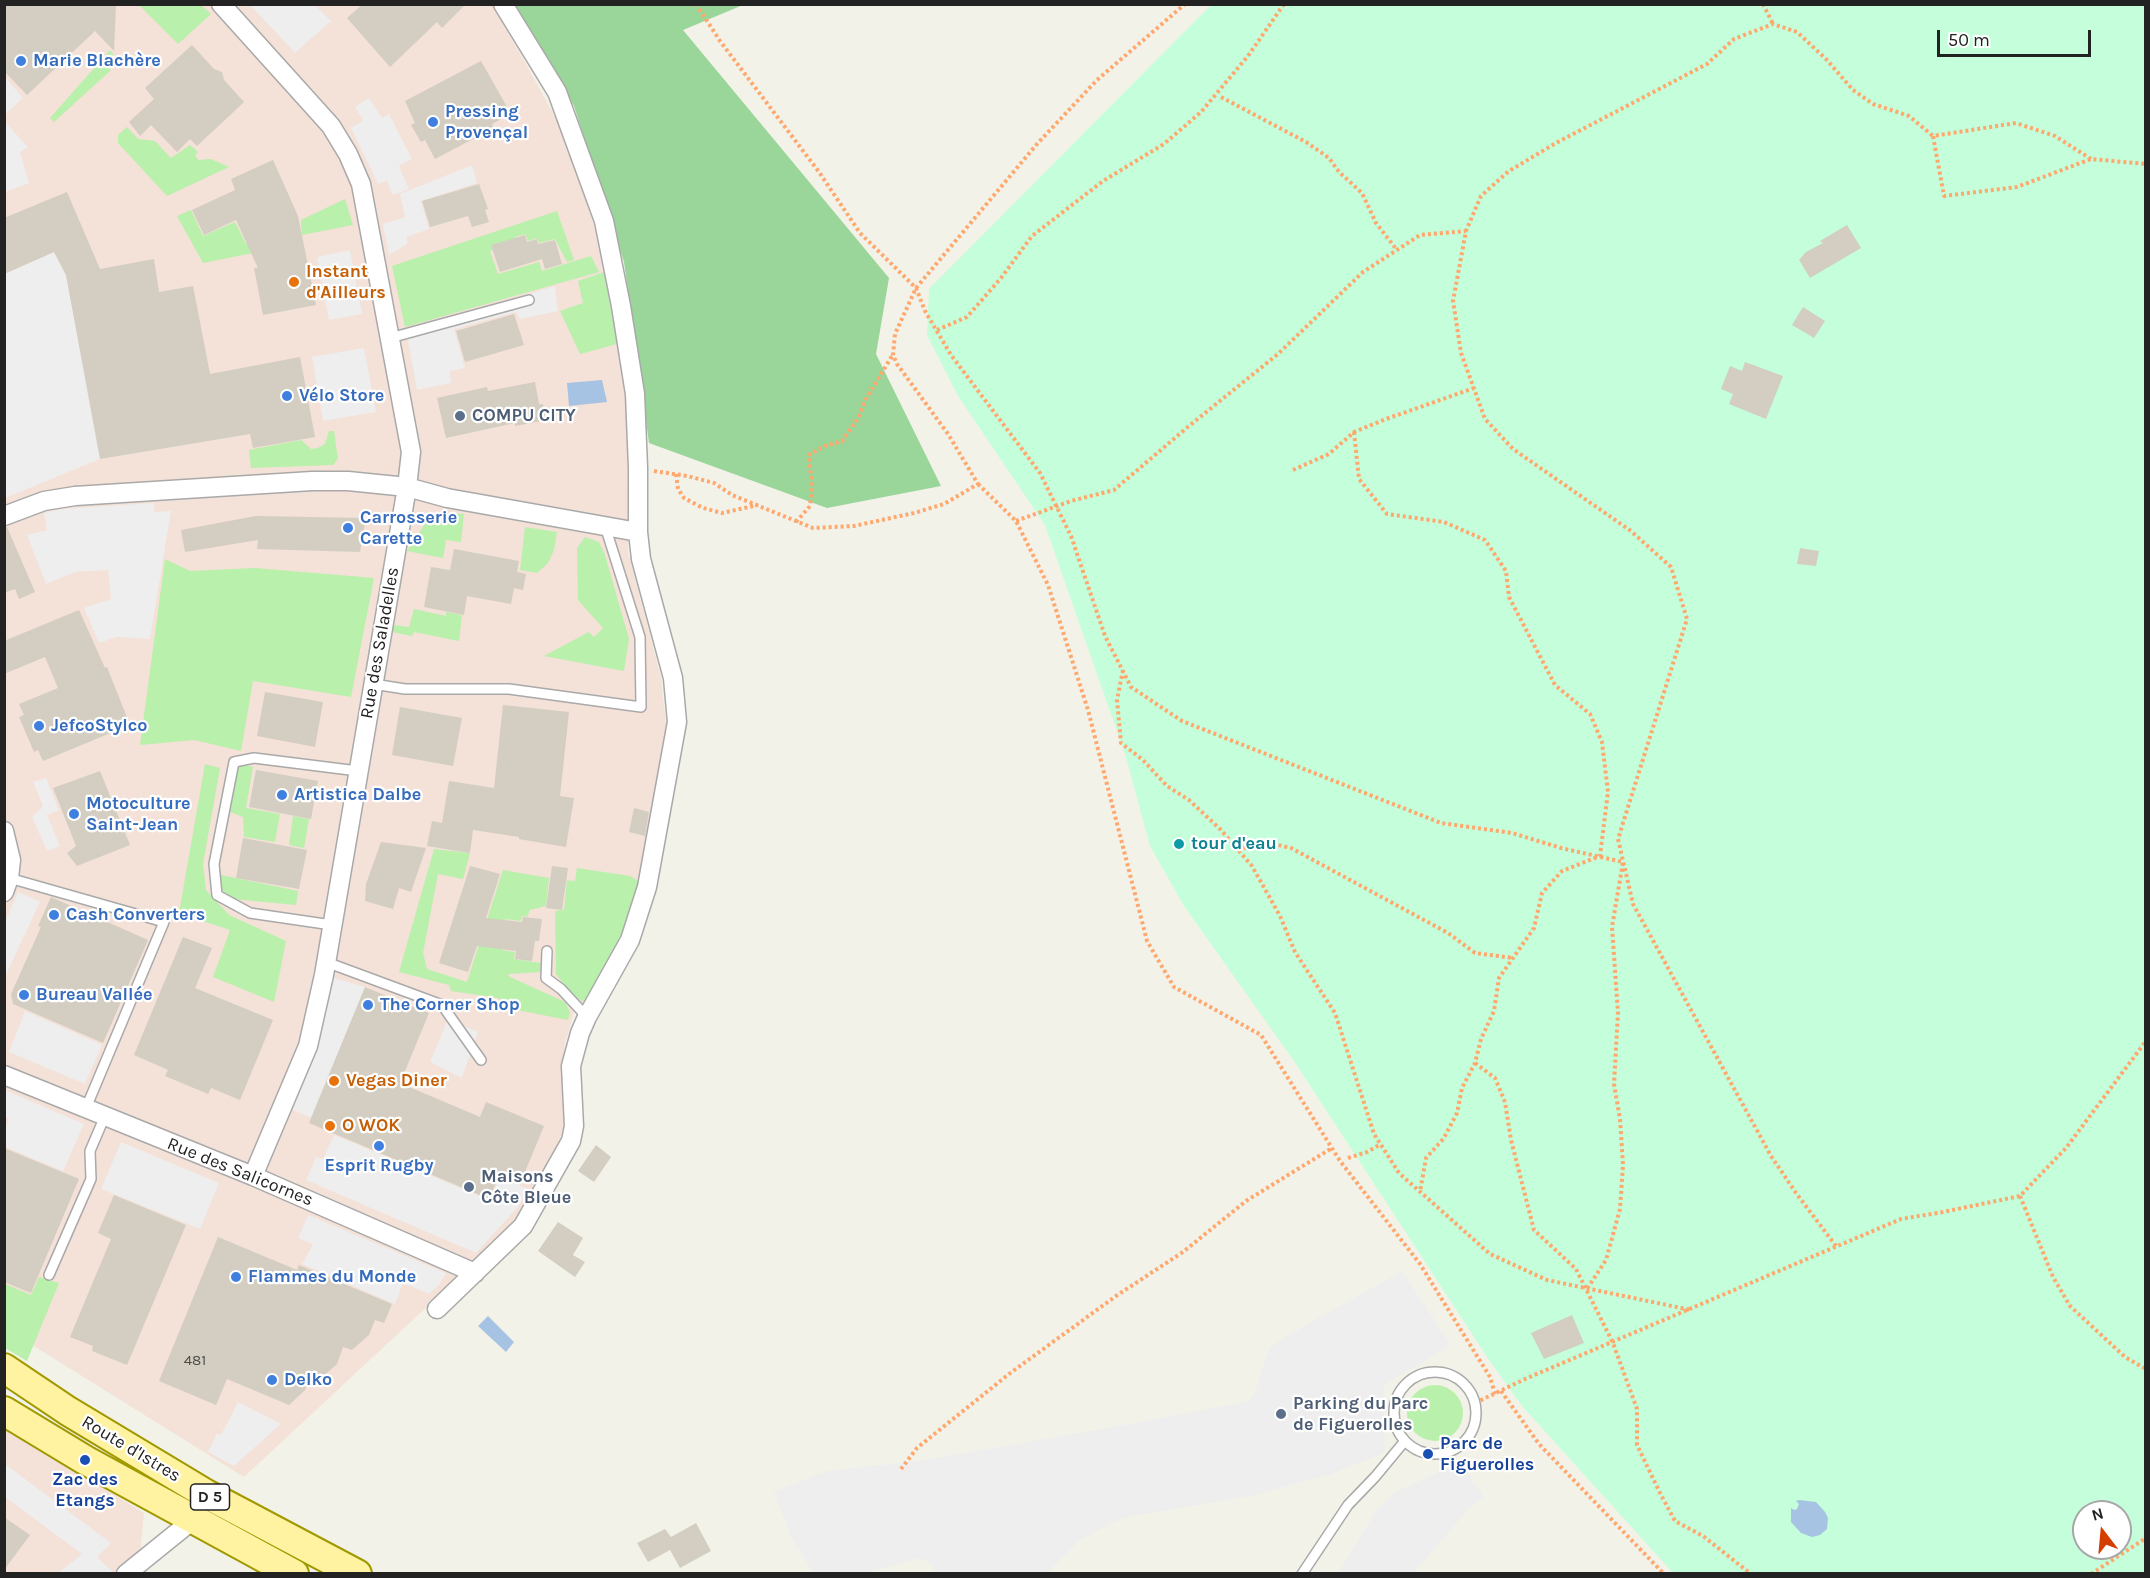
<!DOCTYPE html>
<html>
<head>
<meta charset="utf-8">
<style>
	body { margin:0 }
	#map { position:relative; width:2150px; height:1578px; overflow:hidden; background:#f3f2e8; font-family:Karla,sans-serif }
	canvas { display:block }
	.frame { position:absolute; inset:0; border:6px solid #222; pointer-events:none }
	.north { position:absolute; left:2072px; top:1500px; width:60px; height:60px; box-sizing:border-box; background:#fff; border:2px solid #a7a7a7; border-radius:50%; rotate:344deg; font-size:16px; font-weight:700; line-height:24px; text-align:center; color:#222 }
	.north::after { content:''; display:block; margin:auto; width:21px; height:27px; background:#d43f00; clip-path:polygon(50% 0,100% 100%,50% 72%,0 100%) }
	.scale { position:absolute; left:1937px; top:30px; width:154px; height:27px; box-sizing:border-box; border:3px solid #222; border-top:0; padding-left:8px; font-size:18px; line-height:21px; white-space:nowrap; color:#222; -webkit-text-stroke:4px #fff; paint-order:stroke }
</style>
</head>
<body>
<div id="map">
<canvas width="2150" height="1578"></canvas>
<div class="frame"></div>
<div class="north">N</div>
<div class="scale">50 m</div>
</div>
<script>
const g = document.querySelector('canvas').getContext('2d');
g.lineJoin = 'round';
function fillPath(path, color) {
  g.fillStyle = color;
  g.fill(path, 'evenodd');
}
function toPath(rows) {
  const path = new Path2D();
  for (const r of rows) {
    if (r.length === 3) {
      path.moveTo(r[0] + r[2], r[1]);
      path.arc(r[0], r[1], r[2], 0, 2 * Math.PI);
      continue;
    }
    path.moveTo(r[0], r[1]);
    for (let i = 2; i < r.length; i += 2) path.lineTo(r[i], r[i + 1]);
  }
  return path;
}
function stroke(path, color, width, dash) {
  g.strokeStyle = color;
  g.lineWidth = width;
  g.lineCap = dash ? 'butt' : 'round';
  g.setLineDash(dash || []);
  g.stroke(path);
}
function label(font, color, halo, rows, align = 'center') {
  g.font = font + ' Karla,sans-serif';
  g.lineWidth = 4.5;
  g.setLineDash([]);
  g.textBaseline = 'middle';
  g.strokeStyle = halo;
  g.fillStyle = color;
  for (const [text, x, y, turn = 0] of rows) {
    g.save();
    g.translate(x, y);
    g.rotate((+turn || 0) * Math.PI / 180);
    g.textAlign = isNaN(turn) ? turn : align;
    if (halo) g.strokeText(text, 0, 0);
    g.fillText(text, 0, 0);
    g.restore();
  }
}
fillPath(toPath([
	[4,5,493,5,563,131,600,244,613,302,627,393,628,552,661,678,666,725,656,797,640,882,588,1000,574,1013,565,1043,563,1073,565,1121,562,1134,536,1192,518,1222,244,1477,5,1328],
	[4,1427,144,1513,140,1554,114,1573,5,1573]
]), '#f4e1d7');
fillPath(toPath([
	[139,5,201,5,211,14,178,44],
	[110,50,113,54,110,71,54,122,50,118],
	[127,127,138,139,155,141,171,158,190,145,198,152,195,155,198,160,211,159,229,167,167,196,118,143,118,135],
	[345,199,353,225,302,235,301,220],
	[191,210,203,236,235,222,246,244,257,239,283,247,203,263,177,216],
	[557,211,574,260,567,262,555,239,539,243,537,238,528,241,525,234,515,237,516,244,490,251,498,274,539,262,542,271,591,256,599,272,405,327,392,266],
	[604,272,617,344,580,354,560,311,583,303,578,281],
	[329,431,334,431,338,459,333,465,251,468,249,450,301,440,311,449,318,448,325,444],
	[441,512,464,514,461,542,446,540,443,558,407,551,429,518],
	[525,527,557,532,554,550,548,563,537,573,520,570],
	[585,537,599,542,605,555,629,639,624,671,544,656,589,632,594,637,603,628,578,600,577,548],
	[165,559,190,571,255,568,374,578,351,697,253,681,241,751,194,740,140,745],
	[414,609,446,616,446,612,462,615,459,641,414,632,412,636,392,632,394,625,409,627],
	[205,764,220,768,203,864,206,890,229,915,286,941,274,1002,213,977,230,930,179,913],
	[238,764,253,767,246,808,280,814,275,842,244,837,243,817,230,812],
	[293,816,309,819,304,848,289,845],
	[434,849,470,853,463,879,438,874,423,953,427,969,467,982,503,870,549,878,546,906,530,910,527,917,522,916,521,921,505,919,502,950,515,952,514,959,541,963,540,972,509,974,508,976,565,1002,570,1012,568,1020,512,1009,498,998,451,991,449,985,399,972],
	[577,868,630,876,640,882,622,937,586,1004,571,993,556,974,555,911,564,910,567,880,575,881],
	[221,875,298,891,296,905,233,899,220,888],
	[39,1277,59,1283,27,1361,5,1348,5,1284,31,1295],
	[1435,1413,28]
]), '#b9f0ab');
fillPath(toPath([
	[511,5,743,5,683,30,889,278,876,354,941,486,827,508,649,443,624,262,574,106]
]), '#9ad59a');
fillPath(toPath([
	[1211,5,2145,5,2145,1573,1673,1573,1523,1407,1489,1360,1294,1061,1184,906,1150,846,1126,757,1045,525,958,396,927,335,929,289],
	[2084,1512,2120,1512,2120,1548,2084,1548]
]), '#c4feda');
fillPath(toPath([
	[250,5,315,5,331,21,295,53],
	[5,77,23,98,5,115,4,115],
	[369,98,382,118,389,114,412,159,399,166,409,189,393,195,387,181,378,184,351,128,363,120,355,107],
	[5,122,28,147,20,152,29,183,5,192],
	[472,165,477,183,421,201,429,229,407,237,407,244,389,255,383,224,405,217,400,194],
	[350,250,362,314,329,320,317,257],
	[54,252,66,275,100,459,5,498,5,274],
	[555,286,558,311,520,319,516,312,454,329,465,368,450,371,451,383,417,390,406,330],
	[364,348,376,412,323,421,312,357],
	[154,503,154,512,171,511,150,639,117,637,99,643,84,608,111,599,108,570,75,572,46,584,27,535,47,530,44,513,62,509],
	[46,778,59,810,47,815,60,846,47,851,32,817,43,806,33,782],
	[18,892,40,902,5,977,5,922],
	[324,975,365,987,311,1118,283,1105],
	[25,1011,102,1045,85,1084,9,1052],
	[448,1019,478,1032,462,1078,430,1062],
	[5,1090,84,1124,63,1171,5,1147,5,1129,9,1119,5,1117],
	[334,1135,489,1200,500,1177,528,1189,518,1207,476,1253,306,1180,316,1157,323,1159],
	[121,1142,219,1183,200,1229,101,1189],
	[308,1215,446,1273,439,1285,429,1294,403,1283,395,1304,302,1264,313,1244,298,1238],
	[1402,1271,1451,1345,1384,1385,1385,1452,1370,1459,1331,1474,1255,1495,1128,1517,1114,1522,1080,1540,1047,1573,935,1573,931,1564,920,1558,864,1573,813,1573,791,1537,774,1492,827,1471,918,1461,1108,1428,1249,1401,1255,1393,1266,1356,1271,1347,1283,1338],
	[238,1402,281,1424,234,1466,208,1452,217,1433,221,1435],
	[1459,1462,1484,1497,1469,1509,1413,1573,1338,1573,1376,1511,1394,1493],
	[5,1464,111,1543,97,1557,112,1571,109,1574,58,1573,82,1554,5,1497]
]), '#eee');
fillPath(toPath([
	[602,380,607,402,569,406,567,383],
	[488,1316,514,1342,506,1352,478,1326],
	[1799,1500,1816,1502,1825,1512,1828,1518,1827,1529,1820,1535,1812,1537,1801,1533,1791,1522,1791,1508,1794,1510,1797,1509,1799,1504,1796,1501]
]), '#a6c3e3');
fillPath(toPath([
	[4,4,116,4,114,51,95,31,27,95,4,71],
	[363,4,466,4,442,28,437,22,390,67,347,18],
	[192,45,214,69,222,72,224,80,244,102,197,146,190,139,177,152,151,125,140,136,129,122,154,99,145,88],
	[481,61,511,114,492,124,494,128,435,159,425,140,421,142,411,125,415,123,405,101],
	[273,160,298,216,316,305,263,315,254,268,258,268,236,220,204,235,192,210,235,190,231,179],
	[479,184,488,209,485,210,489,222,472,227,468,216,430,227,422,201],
	[67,192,100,269,154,259,159,292,193,286,210,374,300,357,315,437,253,448,250,434,100,459,66,275,54,252,4,274,4,218],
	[1847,225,1861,248,1810,278,1799,260,1806,252,1823,243,1820,241],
	[525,235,527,242,537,239,538,244,555,240,562,264,545,269,542,259,500,272,491,245],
	[1803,307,1825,321,1814,338,1792,325],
	[514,314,524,345,465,362,456,331],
	[1745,362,1783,376,1766,419,1729,404,1733,394,1721,389,1730,366,1742,371],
	[535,382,539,404,543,404,546,420,515,426,515,423,446,438,437,398,487,387,488,391],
	[256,516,366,518,360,552,257,549,258,540,185,552,181,530],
	[4,527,7,527,35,592,19,599,15,589,4,593],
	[1800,548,1819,551,1816,566,1797,564],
	[454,549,519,561,517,572,526,574,523,590,514,588,511,604,467,596,464,615,424,607,431,567,450,570],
	[79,610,105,668,107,667,130,725,43,761,38,750,34,752,19,717,24,715,19,704,58,688,45,657,4,674,4,641],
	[265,692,323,702,315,747,257,736],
	[503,705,569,712,560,796,574,798,566,847,519,839,519,837,473,830,470,853,427,846,432,821,442,823,449,781,494,788],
	[400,707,462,718,453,766,392,755],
	[256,770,318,781,311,819,249,807],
	[100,771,130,845,77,866,67,853,76,846,53,788],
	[634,808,649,812,645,836,629,832],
	[243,838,307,850,299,889,236,878],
	[381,842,426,848,411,892,399,888,393,909,365,901,366,884],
	[470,866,500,874,486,918,522,922,523,917,542,919,539,941,535,941,532,961,515,959,516,951,477,946,468,972,439,963],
	[552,866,568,868,562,910,546,908],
	[51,897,148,940,103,1043,13,1004,11,994,41,927,38,926],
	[183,937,212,948,195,988,273,1020,240,1100,211,1088,208,1094,165,1076,168,1070,134,1055],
	[365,987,429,1013,400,1083,480,1117,486,1102,544,1126,520,1184,499,1176,489,1199,309,1123],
	[596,1145,611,1157,594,1182,578,1171],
	[4,1148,79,1179,31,1293,4,1282],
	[114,1195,186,1225,127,1365,92,1351,93,1346,70,1337,111,1239,98,1233],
	[558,1222,583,1238,573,1255,585,1262,575,1277,538,1251],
	[218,1237,297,1270,299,1265,392,1304,384,1323,375,1320,369,1335,352,1350,343,1347,337,1364,321,1378,312,1374,305,1390,289,1405,227,1379,216,1405,159,1381],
	[1572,1315,1584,1343,1544,1359,1531,1333],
	[4,1517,30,1535,4,1570],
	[696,1523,711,1551,680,1568,670,1550,648,1562,637,1543,665,1529,671,1537]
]), '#d3cec1');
const service = toPath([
	[390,338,529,300],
	[373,684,405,689,509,689,641,707,640,637,605,526],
	[9,878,164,922,86,1108],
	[332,925,250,913,217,895,214,864,234,762,254,758,358,771],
	[547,951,546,978,561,989,587,1017],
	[326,962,442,1005,481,1060],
	[49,1275,91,1179,90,1151,105,1116],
	[1435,1413,41],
	[1302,1574,1348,1505,1375,1477,1404,1442]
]);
const minor = toPath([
	[221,4,331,126,348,154,361,184,411,452,407,487,324,975,308,1046,253,1176],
	[4,516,44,501,75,496,312,481,348,481,407,487,447,498,638,532],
	[4,831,11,860,9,878,4,892],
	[4,1075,253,1176,475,1273],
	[437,1309,523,1226,571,1141,574,1126,571,1066,580,1033,587,1017,630,940,647,887,677,722,673,678,641,559,638,532,638,468,635,394,621,306,604,221,557,92,503,4],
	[126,1574,194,1519]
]);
const primary = toPath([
	[4,1368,68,1411,206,1494,357,1574],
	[4,1411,85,1460,294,1574]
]);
stroke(service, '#a9a9a9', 12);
stroke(minor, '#a9a9a9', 21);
stroke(primary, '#a09a00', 32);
stroke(toPath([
	[696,4,720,41,819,172,860,233,916,288,925,311,951,355,1040,473,1071,536,1105,636,1131,687,1182,721,1441,823,1512,833,1561,848,1623,862,1612,927,1618,1013,1614,1084,1620,1119,1623,1165,1620,1209,1606,1260,1587,1289],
	[1763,4,1773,24],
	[1221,97,1306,142,1329,158,1339,172,1362,193,1376,223,1397,250],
	[2091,159,2055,136,2016,123,1933,136,1944,196,2017,187,2091,159,2146,164],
	[937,330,967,317,1001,278,1032,236,1103,181,1164,144,1201,112,1248,56,1284,4],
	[1354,432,1359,479,1387,514,1444,522,1485,540,1506,571,1509,597,1555,685,1590,714,1602,742,1608,792,1600,856,1562,871,1542,893,1534,928,1499,978,1494,1011,1481,1039,1475,1063,1462,1088,1457,1113,1444,1138,1426,1158,1420,1192],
	[1293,470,1329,454,1354,432,1386,419,1474,388],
	[654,471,687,476,714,483,732,495,813,528,854,526,914,513,944,504,978,484,948,434,897,364,893,355,895,334,916,288,1037,144,1097,80,1185,4],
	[676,474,678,489,684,498,703,508,722,513,758,505],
	[978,484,1016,521,1048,585,1088,710,1147,941,1174,987,1261,1035,1340,1161,1420,1264,1490,1377,1495,1394],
	[1016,521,1071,501,1114,490,1189,426,1278,354,1363,272,1420,235,1466,231],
	[796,522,810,506,812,487,809,455,825,446,842,441,858,418,866,399,892,356],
	[1123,670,1117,700,1121,743,1143,760,1167,786,1189,800,1220,829,1252,866,1280,916,1295,952,1335,1013,1374,1134,1399,1173,1490,1254,1547,1280,1691,1310],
	[1238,850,1265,842,1291,848,1448,933,1475,953,1513,958],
	[1475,1063,1495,1078,1505,1102,1511,1140,1534,1230,1576,1269,1613,1343,1637,1409,1637,1445,1660,1493,1675,1521,1703,1536,1751,1574],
	[1348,1158,1367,1152,1381,1144],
	[2020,1196,2053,1277,2070,1306,2125,1357,2146,1369],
	[1836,1246,1796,1193,1771,1156,1633,904,1618,839,1687,619,1671,567,1631,531,1513,449,1485,419,1461,353,1453,301,1466,231,1481,196,1509,171,1556,143,1707,64,1734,39,1773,24,1797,32,1826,59,1853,90,1873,104,1909,116,1933,136],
	[1501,1391,1539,1444,1664,1574],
	[1475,1403,1525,1379,1901,1219,1943,1212,2020,1196,2066,1148,2146,1041],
	[901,1469,917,1448,1009,1374,1116,1296,1183,1252,1246,1201,1332,1148],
	[2091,1574,2146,1538]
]), '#ffa76d', 4, [3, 3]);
stroke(service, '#fff', 9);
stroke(minor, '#fff', 18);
stroke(primary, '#fff2a1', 28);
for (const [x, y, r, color] of [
	[21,61,6,"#3f7fe0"],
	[433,122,6,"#3f7fe0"],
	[294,282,6,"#e8710a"],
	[287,396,6,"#3f7fe0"],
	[460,416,6,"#5c6f8a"],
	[348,528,6,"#3f7fe0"],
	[39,726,6,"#3f7fe0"],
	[282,795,6,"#3f7fe0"],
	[74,814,6,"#3f7fe0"],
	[1179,844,6,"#0f9aa8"],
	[54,915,6,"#3f7fe0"],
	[24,995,6,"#3f7fe0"],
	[368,1005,6,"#3f7fe0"],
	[334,1081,6,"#e8710a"],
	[330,1126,6,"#e8710a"],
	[379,1146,6,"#3f7fe0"],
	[469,1187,6,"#5c6f8a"],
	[236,1277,6,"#3f7fe0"],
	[272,1380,6,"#3f7fe0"],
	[1281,1414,6,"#5c6f8a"],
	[1428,1454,6,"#1a4fb4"],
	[85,1460,6,"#1a4fb4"]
]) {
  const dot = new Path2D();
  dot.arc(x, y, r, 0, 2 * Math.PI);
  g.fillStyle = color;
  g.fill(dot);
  stroke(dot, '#fff', 2);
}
label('15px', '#4e4d4a', null, [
	["481",195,1361]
]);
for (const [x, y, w] of [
	[210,1497,39]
]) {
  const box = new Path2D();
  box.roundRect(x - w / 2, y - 13, w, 26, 4.5);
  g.fillStyle = '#fff';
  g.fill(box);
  stroke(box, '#222', 1.5);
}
label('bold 16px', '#222', null, [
	["D 5",210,1497]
]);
label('bold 18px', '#366cbe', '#fff', [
	["Marie Blachère",33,61],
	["Pressing",445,112],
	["Provençal",445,133],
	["Vélo Store",299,396],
	["Carrosserie",360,518],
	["Carette",360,539],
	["JefcoStylco",51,726],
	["Artistica Dalbe",294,795],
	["Motoculture",86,804],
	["Saint-Jean",86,825],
	["Cash Converters",66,915],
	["Bureau Vallée",36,995],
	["The Corner Shop",380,1005],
	["Esprit Rugby",379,1166,"center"],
	["Flammes du Monde",248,1277],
	["Delko",284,1380]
], 'left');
label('bold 18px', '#c56008', '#fff', [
	["Instant",306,272],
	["d'Ailleurs",306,293],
	["Vegas Diner",346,1081],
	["O WOK",342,1126]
], 'left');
label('bold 18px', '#4e5e75', '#fff', [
	["COMPU CITY",472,416],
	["Maisons",481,1177],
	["Côte Bleue",481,1198],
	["Parking du Parc",1293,1404],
	["de Figuerolles",1293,1425]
], 'left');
label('18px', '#222', '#fff', [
	["Rue des Saladelles",380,643,-80],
	["Rue des Salicornes",240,1172,22],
	["Route d'Istres",131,1449,31]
]);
label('bold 18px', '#0d838f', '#fff', [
	["tour d'eau",1191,844]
], 'left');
label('bold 18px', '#164399', '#fff', [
	["Parc de",1440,1444],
	["Figuerolles",1440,1465],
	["Zac des",85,1480,"center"],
	["Etangs",85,1501,"center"]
], 'left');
</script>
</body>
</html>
